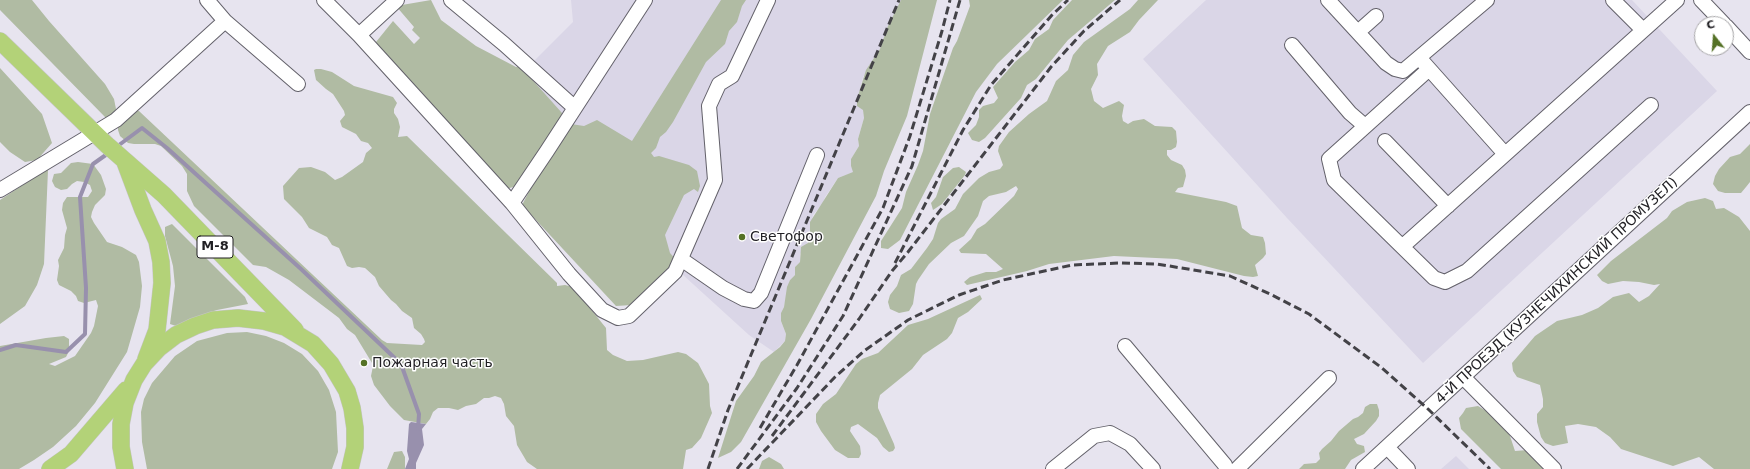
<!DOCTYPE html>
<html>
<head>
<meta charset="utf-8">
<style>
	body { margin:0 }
	#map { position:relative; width:1750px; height:469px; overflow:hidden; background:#e7e4ef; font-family:"DejaVu Sans",sans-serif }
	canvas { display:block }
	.north { position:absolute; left:1694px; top:16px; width:40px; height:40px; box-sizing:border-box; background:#fff; border:1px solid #a6a5a7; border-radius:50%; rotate:343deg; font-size:11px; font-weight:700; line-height:16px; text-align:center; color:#201f23 }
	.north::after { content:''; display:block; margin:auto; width:14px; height:18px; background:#547125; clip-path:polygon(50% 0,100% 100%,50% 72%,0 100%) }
</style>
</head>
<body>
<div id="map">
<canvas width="1750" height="469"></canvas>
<div class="north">С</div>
</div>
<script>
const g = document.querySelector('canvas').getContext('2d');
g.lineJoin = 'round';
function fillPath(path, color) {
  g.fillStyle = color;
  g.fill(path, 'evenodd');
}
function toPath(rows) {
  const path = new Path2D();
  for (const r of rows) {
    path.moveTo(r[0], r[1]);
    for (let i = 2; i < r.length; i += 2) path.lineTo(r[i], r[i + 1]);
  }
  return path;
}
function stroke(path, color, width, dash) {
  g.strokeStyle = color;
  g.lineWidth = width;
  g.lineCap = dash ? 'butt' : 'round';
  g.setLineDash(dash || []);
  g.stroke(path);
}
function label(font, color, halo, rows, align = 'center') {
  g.font = font + ' "DejaVu Sans",sans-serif';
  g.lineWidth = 3;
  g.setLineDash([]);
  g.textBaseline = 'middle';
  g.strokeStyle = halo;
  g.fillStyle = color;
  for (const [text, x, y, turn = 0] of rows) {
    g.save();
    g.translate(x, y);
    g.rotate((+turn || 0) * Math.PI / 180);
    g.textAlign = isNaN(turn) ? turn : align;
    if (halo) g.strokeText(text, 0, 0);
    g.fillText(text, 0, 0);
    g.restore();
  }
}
fillPath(toPath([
	[571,0,901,0,887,28,880,49,863,77,861,85,864,118,858,139,859,146,851,159,851,166,854,172,838,178,825,197,823,203,813,215,810,229,810,236,808,243,800,254,800,262,795,267,795,275,790,280,784,307,781,314,781,321,786,334,785,341,774,352,749,335,493,102,573,22],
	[1206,0,1632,0,1717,91,1423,363,1287,218,1143,59],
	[1456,456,1469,469,1441,469]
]), '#dad6e7');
fillPath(toPath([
	[0,0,32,0,49,21,105,84,114,99,117,114,106,118,0,10],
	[431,0,441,20,476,46,516,67,520,66,562,113,562,118,517,186,506,189,376,49,376,42,393,21,414,44,420,38,412,30,414,27,396,6],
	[721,0,746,0,742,6,737,22,729,31,725,44,706,62,673,122,666,132,660,137,656,148,651,153,654,157,659,156,689,165,697,171,700,186,698,192,694,189,684,195,665,235,670,253,677,261,632,305,616,306,522,205,546,159,571,124,584,126,597,120,632,141],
	[901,0,937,0,907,116,884,171,876,196,811,319,741,442,731,452,718,458,736,401,754,376,761,362,780,347,785,341,786,334,781,321,781,313,784,307,787,287,790,280,795,275,795,267,800,262,801,247,808,243,810,236,810,222,838,178,853,172,851,166,851,159,859,146,858,139,864,118,863,110,857,106,857,99,866,70,880,49,887,28],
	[969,0,1063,0,997,64,976,92,900,240,888,249,881,248,881,241,902,208,906,192,918,165,923,151,930,114,953,48,957,41,970,6],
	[1072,0,1115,0,1068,40,1036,79,1027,85,1021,98,985,138,979,142,972,140,968,133,976,125,979,117,979,110,983,106,994,103,998,98,993,87,1015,62,1029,50,1035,39,1049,29,1053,20],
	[1138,0,1158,0,1139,20,1130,32,1108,46,1097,64,1098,75,1091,89,1094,101,1103,108,1119,101,1124,105,1122,116,1123,121,1128,124,1133,121,1144,119,1155,126,1172,127,1176,131,1177,142,1176,147,1171,150,1167,150,1167,155,1171,160,1182,165,1185,170,1186,176,1183,187,1178,188,1175,192,1226,202,1237,206,1242,228,1251,235,1263,237,1265,243,1266,254,1263,258,1255,265,1258,276,1253,277,1244,276,1177,259,1114,256,1049,264,1027,271,967,285,964,282,970,277,986,272,996,272,1003,269,986,254,961,253,959,250,971,239,977,229,985,224,1014,196,1018,189,1016,186,1006,192,989,196,983,201,978,216,964,236,951,243,929,264,918,280,916,284,913,304,909,311,899,313,890,309,888,302,890,295,897,286,901,275,911,269,927,248,933,239,938,223,941,219,955,209,963,194,979,178,989,172,1000,169,1003,165,998,151,999,146,1009,132,1029,114,1047,101,1056,81,1068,70,1073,55,1084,42,1130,9],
	[0,68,42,114,52,143,37,160,25,162,10,152,0,142],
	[316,69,321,69,332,72,354,86,393,97,397,103,394,109,394,113,398,119,400,127,398,137,407,136,557,283,557,286,565,285,573,287,606,328,607,350,613,355,627,361,643,360,678,352,686,354,698,363,709,384,710,406,712,413,701,438,692,448,686,450,683,469,537,469,527,462,517,445,514,426,506,416,504,404,501,398,495,396,489,398,484,398,476,404,466,406,458,410,449,408,438,408,433,412,430,419,426,424,404,420,390,406,374,385,371,376,373,366,372,363,355,335,347,329,339,318,289,280,266,267,253,265,194,206,187,191,187,174,182,166,161,146,155,144,134,144,128,143,120,136,118,130,118,126,136,110,139,111,382,340,387,343,422,345,425,342,424,339,421,334,414,328,412,318,402,311,396,304,391,300,379,286,375,277,365,268,359,267,352,268,347,266,339,248,332,245,327,237,309,228,302,217,284,199,283,186,299,168,311,167,325,172,335,180,342,177,363,162,366,153,372,148,368,143,361,141,356,134,342,127,340,121,345,115,344,111,333,94,326,89,316,80,314,70],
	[1750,144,1750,182,1746,187,1741,193,1725,193,1718,191,1713,184,1715,176,1719,169,1730,157,1740,154],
	[78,162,93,164,101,175,106,189,105,195,95,205,92,212,91,217,94,223,107,242,122,247,136,255,139,262,142,286,140,307,127,352,95,403,76,426,53,447,34,460,19,469,0,469,0,346,46,338,64,336,69,339,69,351,66,357,49,364,55,366,75,356,91,333,94,326,98,306,96,300,84,303,78,301,76,296,71,291,59,285,57,280,59,266,58,260,64,248,65,235,67,228,62,210,63,203,67,197,88,197,92,191,90,185,84,182,77,181,72,184,67,189,61,190,55,187,52,181,54,174,61,173,71,163],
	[959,167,966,172,965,175,942,204,933,210,931,203,936,197,943,177,953,168],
	[48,170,44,264,37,285,25,306,0,324,0,200,44,171],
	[1705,198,1713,201,1716,209,1724,208,1739,217,1750,231,1750,469,1714,469,1699,457,1673,466,1621,449,1610,437,1596,427,1578,424,1565,426,1568,443,1553,446,1545,443,1541,437,1537,422,1537,414,1543,407,1543,399,1540,385,1517,377,1513,371,1512,363,1535,336,1557,321,1582,315,1598,308,1613,297,1629,293,1639,302,1649,296,1660,284,1654,285,1639,282,1623,281,1608,284,1602,281,1597,275,1611,261,1667,218,1672,211,1687,202],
	[172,224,245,297,248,304,217,310,190,319,176,326,170,324,175,286,173,266,165,236,165,227],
	[980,295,982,299,968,312,958,318,952,333,947,339,923,355,912,369,880,395,878,403,878,408,894,444,895,448,893,451,889,452,883,447,877,438,858,424,851,427,850,431,860,446,861,454,859,458,848,458,835,450,821,431,816,422,816,414,823,404,836,394,856,364,862,359,878,353,908,325,928,319],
	[247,332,266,336,284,343,302,354,318,371,329,390,336,412,338,452,332,469,147,469,142,442,141,412,144,399,152,383,175,356,197,341,227,333],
	[1370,404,1377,404,1379,410,1379,416,1376,421,1364,434,1354,439,1357,444,1364,446,1365,452,1351,460,1345,469,1299,469,1304,464,1316,463,1320,459,1319,453,1322,449,1331,441,1339,431,1353,419,1358,417,1363,413,1365,407],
	[1478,406,1491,414,1509,433,1515,451,1528,450,1546,469,1501,469,1461,429,1459,418,1463,413,1466,408],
	[402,451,405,457,405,469,387,469,394,452],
	[769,457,781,464,784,469,759,469,762,461]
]), '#b0bba3');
fillPath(toPath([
	[411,422,426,424,422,429,424,445,416,463,416,469,405,469,409,459,407,451,409,424]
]), '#9890ad');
stroke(toPath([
	[115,148,142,128,167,148,301,269,401,364,419,414,418,429],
	[0,350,16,345,66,352,85,334,86,288,80,197,93,164,110,152]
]), '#9890ad', 4);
const minor = toPath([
	[207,0,225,21],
	[324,0,359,35,512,203,569,274,602,310,618,318,629,316,675,272,715,180,709,106,719,84,732,76,768,0],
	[451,0,504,44,575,108],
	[1328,0,1386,63,1395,69,1403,71,1487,0],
	[1613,0,1643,30],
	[1701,0,1724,24],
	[1726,26,1750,52],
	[1358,32,1376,16],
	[359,35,397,0],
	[1292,45,1350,113,1365,126],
	[1423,62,1505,154],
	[1429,69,1329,159,1334,180,1434,278,1445,282,1467,271,1651,105],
	[1385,141,1448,206],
	[0,190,116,120,225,21,298,84],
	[512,203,547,151,645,0],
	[1403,246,1677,0],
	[681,259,723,288,744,299,754,301,761,293,817,155],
	[1125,346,1225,465,1226,469],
	[1463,377,1554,469],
	[1387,447,1408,469],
	[1053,469,1094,436,1110,433,1130,444,1153,469],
	[1237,469,1329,378],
	[1363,469,1750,112]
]);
const major = toPath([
	[0,41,107,145,164,195,295,330],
	[125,162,143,210,157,241,161,262,162,283,157,330,146,359],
	[50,469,71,454,126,390],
	[125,469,121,447,121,424,125,403,134,380,144,364,159,348,176,335,195,326,213,320,238,318,264,321,285,327,313,344,331,364,347,391,352,408,355,428,355,447,350,469]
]);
stroke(minor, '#63616a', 16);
stroke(major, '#c5c5c6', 18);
stroke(minor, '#fff', 14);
stroke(major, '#b3d278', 17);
stroke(toPath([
	[895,263,963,130,991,85,1052,15,1068,0],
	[760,428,797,365,883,208,910,136,942,31,950,0],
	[772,436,859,319,892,271,908,252,1051,67,1084,31,1120,0],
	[708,469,728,410,899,0],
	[737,469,797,388,843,316,912,166,960,0],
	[747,469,835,377,864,351,908,320,959,295,1003,280,1072,265,1121,263,1157,264,1230,276,1272,295,1309,314,1382,368,1428,409,1490,469]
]), '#434247', 3, [8, 4]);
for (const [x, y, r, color] of [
	[742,237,4,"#547125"],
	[364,363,4,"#547125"]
]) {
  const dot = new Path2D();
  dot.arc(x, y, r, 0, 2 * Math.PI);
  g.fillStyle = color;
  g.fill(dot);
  stroke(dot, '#fff', 1.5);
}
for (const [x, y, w] of [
	[215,247,36]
]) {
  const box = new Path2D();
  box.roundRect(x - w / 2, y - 11, w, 22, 3);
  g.fillStyle = '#fff';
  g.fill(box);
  stroke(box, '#201f23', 1);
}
label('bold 13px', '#201f23', null, [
	["М-8",215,247]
]);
label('14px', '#201f23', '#fff', [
	["Светофор",750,237],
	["Пожарная часть",372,363]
], 'left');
label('14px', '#201f23', '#fff', [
	["4-Й ПРОЕЗД (КУЗНЕЧИХИНСКИЙ ПРОМУЗЕЛ)",1557,291,-43]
]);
</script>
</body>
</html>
